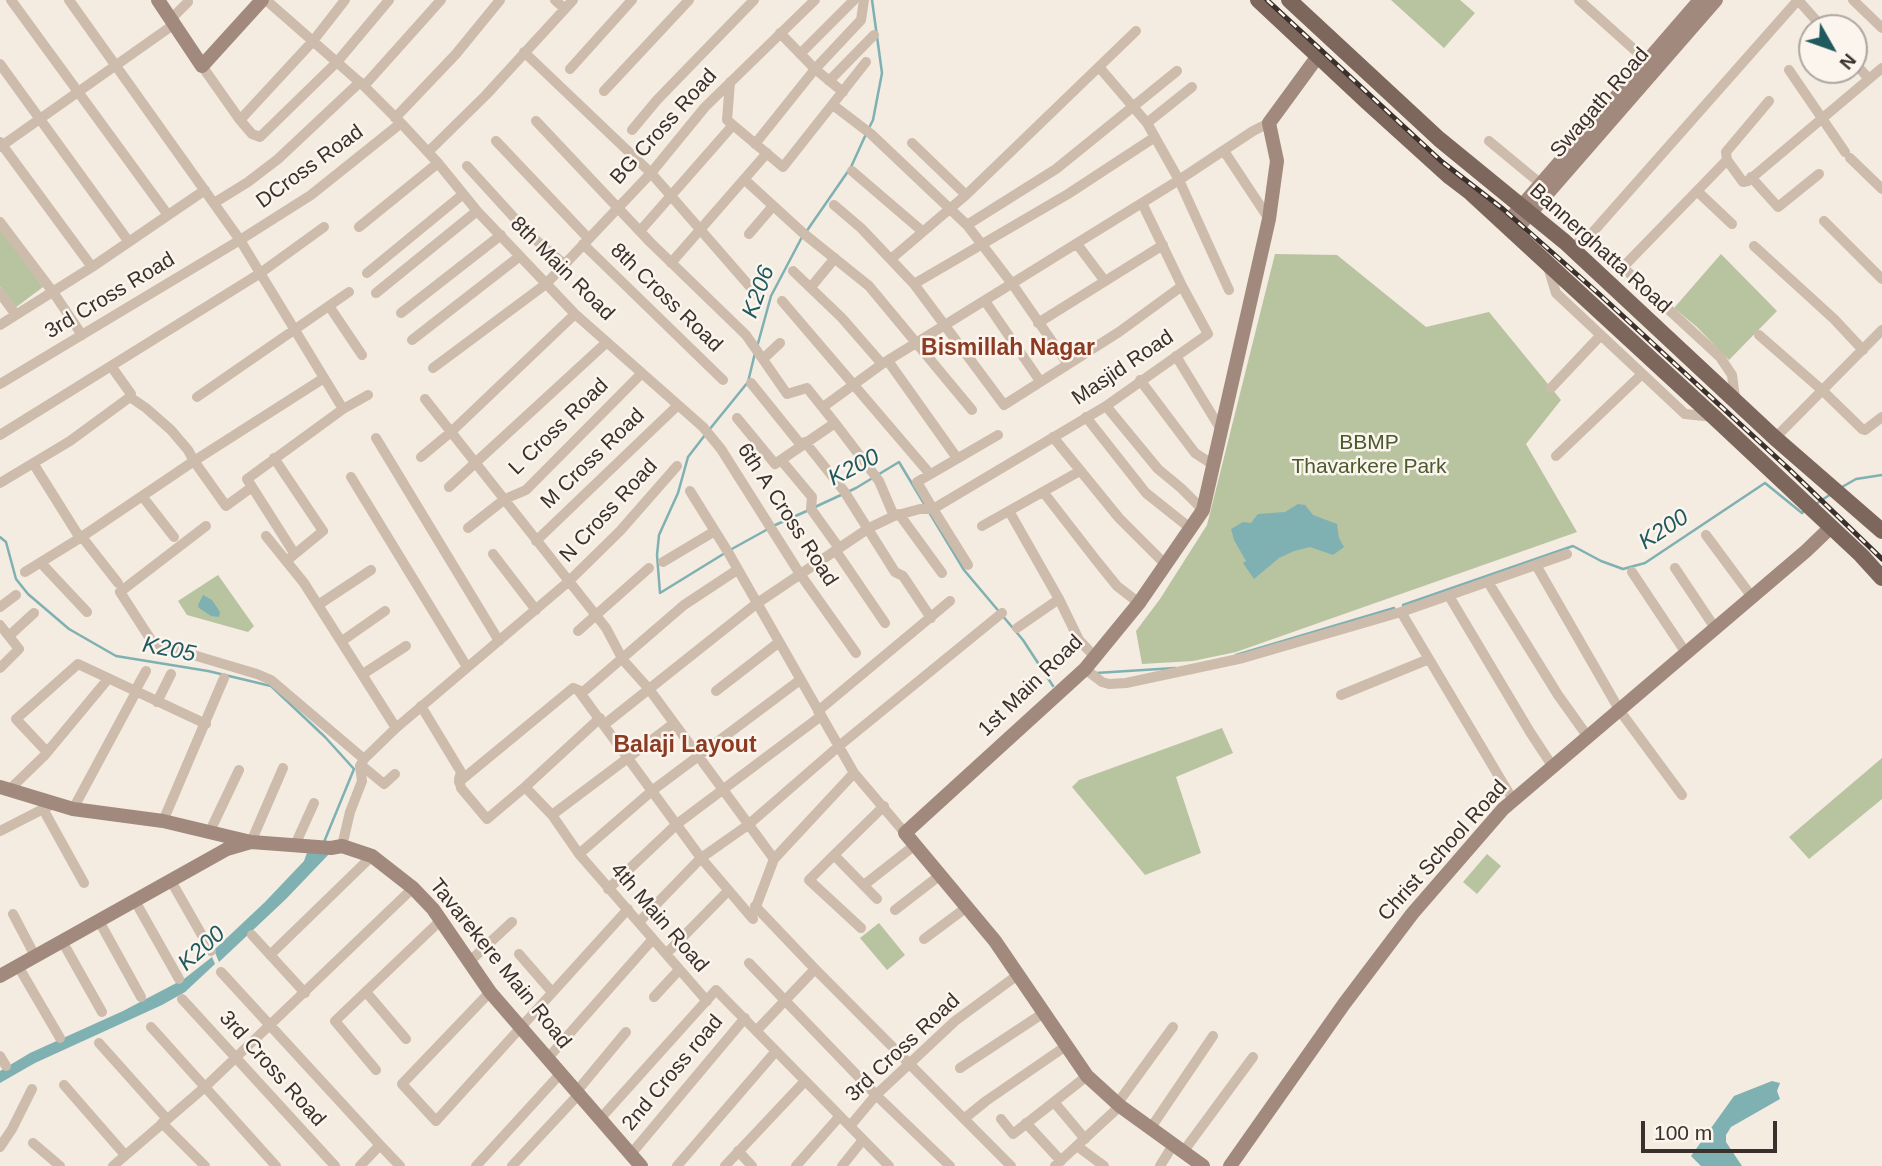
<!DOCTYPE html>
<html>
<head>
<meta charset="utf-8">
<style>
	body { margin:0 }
	#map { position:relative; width:1882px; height:1166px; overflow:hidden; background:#f4ebe1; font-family:Arial,sans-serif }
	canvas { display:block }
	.north { position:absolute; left:1798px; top:14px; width:70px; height:70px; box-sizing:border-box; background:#fbf5ee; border:2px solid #aea6a0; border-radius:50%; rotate:130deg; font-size:19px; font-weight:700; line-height:28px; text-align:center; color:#3b302b }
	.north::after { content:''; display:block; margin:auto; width:24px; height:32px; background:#1f5a5e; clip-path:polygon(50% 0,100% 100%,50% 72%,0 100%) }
	.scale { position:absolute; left:1641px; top:1121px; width:136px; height:32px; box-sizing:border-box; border:4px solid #3b302b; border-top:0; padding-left:9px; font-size:21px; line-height:24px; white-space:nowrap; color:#3b302b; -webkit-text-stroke:5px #fbf5ee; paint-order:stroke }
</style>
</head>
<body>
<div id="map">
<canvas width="1882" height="1166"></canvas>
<div class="north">N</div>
<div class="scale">100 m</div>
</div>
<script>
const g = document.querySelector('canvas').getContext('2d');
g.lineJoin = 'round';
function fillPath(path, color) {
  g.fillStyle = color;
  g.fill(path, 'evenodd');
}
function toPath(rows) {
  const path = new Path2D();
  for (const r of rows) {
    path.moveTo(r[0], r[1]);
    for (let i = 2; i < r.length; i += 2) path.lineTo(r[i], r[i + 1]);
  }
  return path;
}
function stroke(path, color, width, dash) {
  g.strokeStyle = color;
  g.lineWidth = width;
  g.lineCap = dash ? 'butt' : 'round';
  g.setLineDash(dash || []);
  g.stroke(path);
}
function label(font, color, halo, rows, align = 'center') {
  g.font = font + ' Arial,sans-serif';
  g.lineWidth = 5;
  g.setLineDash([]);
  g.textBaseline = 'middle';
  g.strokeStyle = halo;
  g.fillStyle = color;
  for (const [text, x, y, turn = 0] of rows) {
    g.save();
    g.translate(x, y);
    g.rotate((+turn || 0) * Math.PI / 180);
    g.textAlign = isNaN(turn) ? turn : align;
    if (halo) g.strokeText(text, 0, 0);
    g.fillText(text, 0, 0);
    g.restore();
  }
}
fillPath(toPath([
	[1391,0,1460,0,1475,13,1444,48],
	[0,227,43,287,15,308,0,287],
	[1275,254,1337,255,1426,327,1489,312,1561,400,1526,444,1577,532,1236,652,1193,661,1142,664,1136,631,1160,599,1207,525],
	[1721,254,1777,311,1729,360,1697,327,1674,308],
	[218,575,254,626,248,632,187,615,178,601],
	[1222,728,1233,753,1176,777,1201,853,1145,875,1072,787,1079,780],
	[1882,758,1882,799,1809,859,1789,837],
	[1487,854,1501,866,1477,894,1463,882],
	[879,923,905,955,887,970,860,938]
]), '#b8c4a0');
fillPath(toPath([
	[1298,504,1305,505,1313,515,1337,524,1339,538,1344,547,1333,555,1310,547,1294,551,1279,558,1254,579,1243,563,1246,561,1234,540,1231,529,1243,522,1251,523,1258,514,1285,512],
	[203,595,212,600,220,612,219,617,211,616,199,608,198,605],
	[308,850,330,853,286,899,219,962,214,950,265,902,304,861],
	[212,957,215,964,185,992,162,1005,35,1063,0,1083,0,1071,30,1053,123,1011,184,979],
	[1772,1081,1780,1083,1777,1091,1780,1099,1731,1127,1726,1135,1726,1142,1742,1166,1701,1166,1691,1156,1734,1096]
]), '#7fb0b2');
stroke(toPath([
	[869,128,873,120,882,73,872,0],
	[806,232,851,167,866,134],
	[757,347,771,296,802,237],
	[709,430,748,382,755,353],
	[705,435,688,457,678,493,659,535,657,555,660,593,725,553],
	[1842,487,1856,479,1882,475],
	[1816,504,1831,494],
	[815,507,856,488,899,462,926,507],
	[929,512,964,570,1023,640,1053,686],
	[773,526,809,510],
	[0,537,6,542,16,579,28,594,69,629,116,656,208,671,271,686,325,737,354,769,324,842],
	[730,550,768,529],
	[1403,605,1573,546,1601,561,1623,569,1645,563,1765,483,1802,513,1804,511],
	[1236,655,1394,608],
	[1096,673,1175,668]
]), '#7fb0b2', 2.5);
stroke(toPath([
	[11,0,168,215],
	[69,0,240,240,343,409],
	[266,0,364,86,401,123,438,163,477,211,575,314,703,427,721,449,800,574,856,653],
	[555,0,565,9],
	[1579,0,1647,61],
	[1798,0,1823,28],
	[1853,0,1882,28],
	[170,20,188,2],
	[780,33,815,69,843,92],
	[524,52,651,173,759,297],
	[800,54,854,0],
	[1854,62,1869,79],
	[0,64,129,242],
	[202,66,240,120,252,134,260,137,337,62,389,0],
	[1099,67,1147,123,1179,180,1229,290],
	[570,69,632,0],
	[1789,70,1845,152],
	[829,81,874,35],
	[730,82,727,120,783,167,866,62],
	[364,86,441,0],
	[604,91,689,0],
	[833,105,871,134,967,225,1013,285,1067,363],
	[395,118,456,54,500,0],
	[240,120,313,41,345,0],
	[536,121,650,242,746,335,787,394,807,388,835,423],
	[1147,123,1192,87],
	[632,130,657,100,754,0],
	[496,141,588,238],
	[1489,141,1541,184],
	[0,142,92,267],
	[912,143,966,195],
	[755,144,815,69,861,20,864,0],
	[0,147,173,25],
	[1224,151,1269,219],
	[428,152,486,95,573,0],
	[1850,158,1882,189],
	[1727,160,1726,152,1769,101],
	[467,166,529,234,564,264],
	[852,171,922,231],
	[1751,177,1778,207,1819,174],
	[745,180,803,233,869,286,972,410],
	[1697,191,1727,160,1743,182,1748,181,1882,68],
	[214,203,248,182,278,159,360,82],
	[834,205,861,228,914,284,1004,405,1119,332,1182,286],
	[1824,221,1882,279],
	[0,222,53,292,82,335],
	[967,225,1056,169,1177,71],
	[359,227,438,163],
	[640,231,733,125],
	[749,234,773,206],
	[1585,241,1798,0],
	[1579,242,1585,241,1603,249,1720,357,1732,375,1735,398],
	[583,244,723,380],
	[1077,244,1104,280],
	[1754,246,1834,319,1863,350],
	[891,259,966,195,1136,31],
	[671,263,767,153],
	[1624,266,1697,191,1732,224],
	[1548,267,1556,293,1685,414,1714,417],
	[793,271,842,318,882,364],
	[367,273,462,195],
	[914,284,1068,194,1155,137],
	[811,287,835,258],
	[0,293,16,315],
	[376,293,477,211],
	[782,301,930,474],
	[985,301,1040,381],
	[329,306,362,355],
	[401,313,501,235],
	[1038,323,1163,245],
	[0,325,92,267,205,190],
	[1759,335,1823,391,1862,429,1865,430,1882,417],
	[412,340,520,256],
	[1176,356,1220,428],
	[763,359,780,343],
	[888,361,957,458],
	[433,368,546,284,651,173,705,107,815,0],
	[1140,380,1195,453,1212,464],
	[751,383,801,445],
	[0,384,240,240,311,195,401,123],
	[1551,388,1601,335],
	[197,397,349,292],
	[425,399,606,628,623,660,649,689,774,859],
	[1106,406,1158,469,1181,488,1203,510],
	[823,407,882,364,1179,180,1253,131,1269,123],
	[1086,417,1146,493,1190,528],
	[737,418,775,464,835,423,879,481,894,516],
	[0,435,259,274,324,227],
	[998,435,917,482,933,509,1106,406,1208,334,1182,286,1142,203],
	[1053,437,1119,518,1165,564],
	[376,438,499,641],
	[1775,438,1882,330],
	[805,442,844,491,895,572,903,576,931,618],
	[1556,456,1642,374],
	[421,457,451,432,575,314],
	[274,458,323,531,290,558],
	[781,460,812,497,811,509,839,548],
	[351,477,467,667],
	[0,483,70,441,130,397,131,394,111,366],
	[252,487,226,506,194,461,324,378],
	[449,487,607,342],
	[690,491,728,552,854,773,905,833],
	[1044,493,1096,560,1117,586,1139,603],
	[142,496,174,537],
	[1009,511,1059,599,1079,640,1095,657],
	[899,514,942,573],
	[206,526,120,592,153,643,257,674,271,680,364,759],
	[982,526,1080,471],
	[468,528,505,499,526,490,641,374],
	[1706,535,1752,597],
	[266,536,304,583,396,728],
	[82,537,118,583],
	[80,538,194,461,188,450,171,430,146,408,130,397],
	[536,541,677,406],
	[836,551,885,623],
	[294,553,247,479,343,409,368,395],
	[493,554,536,610],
	[663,562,715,531],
	[41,563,87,612],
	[1536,565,1620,711,1682,795],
	[1675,568,1715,628],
	[25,572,80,538,33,463],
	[1632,572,1686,653],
	[1488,582,1558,695,1588,737],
	[1449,596,1530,732,1553,767],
	[318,605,371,570],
	[0,607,16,595],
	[1401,612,1513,800],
	[0,625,19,649,0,668],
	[1017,628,1059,599],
	[578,631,649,568],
	[9,636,34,613],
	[342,641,385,611],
	[1085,669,1102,682,1109,684,1126,683,1243,658,1401,612,1567,554],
	[363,674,406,646],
	[578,690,701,858,753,919],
	[135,691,146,671],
	[716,691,778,643],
	[1341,695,1429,659],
	[157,702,171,674],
	[421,706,461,772,459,779,461,788,487,819,525,787,600,718],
	[818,711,950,601],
	[605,724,756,604,869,528,894,516,920,509,933,509,968,565],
	[47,752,16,719,78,664,206,724],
	[361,765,384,784,395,774],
	[459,782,573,688,583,692,684,605,737,570],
	[525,787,552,815,579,854,707,1001],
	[9,790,44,756,108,679],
	[43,809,84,883],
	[73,809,136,692],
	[552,815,673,724],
	[163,821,224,678],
	[0,831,49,806],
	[210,831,239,770],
	[251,842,283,768],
	[295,845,314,803],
	[342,846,350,812,362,781,360,766,364,759,396,728,568,582,620,531,677,466],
	[579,854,653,790,800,680],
	[834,855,809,880,861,928],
	[171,881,211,951],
	[864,885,915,845],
	[608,889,677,824,821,716],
	[877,899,834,855,884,806],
	[135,901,179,979],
	[755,906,815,969,1011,1166],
	[895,910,939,876],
	[754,912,774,859,854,773],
	[13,914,35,956],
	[99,921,141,997],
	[639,922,701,858,748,825,839,746,1002,613],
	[252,935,305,993],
	[924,939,967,907],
	[62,941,102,1012],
	[519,954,552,992],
	[666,954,728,891],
	[270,955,372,856],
	[470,961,512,922],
	[749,963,876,1095,950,1166],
	[18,966,60,1038],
	[221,972,380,1145],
	[366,992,406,1039],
	[490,992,402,1084,436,1121,628,909],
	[654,997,678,971],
	[182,999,335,1166],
	[151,1027,276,1166],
	[757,1030,815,969],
	[99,1043,167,1119],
	[0,1056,6,1066],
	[548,1058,652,940],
	[960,1068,1045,1012],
	[376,1070,335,1021,441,920],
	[64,1085,125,1155],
	[577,1091,626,1032],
	[1054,1102,1085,1139],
	[1117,1104,1173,1027],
	[965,1118,986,1101,1066,1046],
	[600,1119,716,990,889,1166],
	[1001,1119,1013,1134,1087,1076],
	[162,1123,205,1166],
	[1026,1123,1061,1161],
	[850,1126,876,1095,955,1021,1019,974],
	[1150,1129,1213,1036],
	[33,1143,60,1166],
	[1077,1146,1104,1166],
	[0,1147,12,1129,32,1089],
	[738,1151,752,1166],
	[1183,1152,1253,1057],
	[631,1154,745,1018],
	[113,1166,205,1087,413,888],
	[360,1166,380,1145,400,1166],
	[476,1166,561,1073],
	[512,1166,579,1094],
	[677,1166,776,1051],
	[725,1166,805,1081],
	[796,1166,839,1117],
	[842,1166,862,1141],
	[1055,1166,1120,1106],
	[1160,1166,1173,1145]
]), '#cdbbac', 10);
stroke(toPath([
	[158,0,202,66,262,0],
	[1506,224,1700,0],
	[1514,232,1716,0],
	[0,787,73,809,163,821,251,842,331,848,342,846,372,856,413,888,433,909,490,992,641,1166],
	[0,976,227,849,251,842],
	[1203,1166,1120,1106,1087,1076,995,941,905,833,1085,669,1139,603,1203,510,1269,219,1277,161,1269,123,1318,56],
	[1230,1166,1344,1004,1412,914,1503,809,1806,551,1831,527]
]), '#a18a7d', 14);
stroke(toPath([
	[1258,0,1367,102,1450,177,1471,193,1714,417,1861,555,1882,578],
	[1289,0,1439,139,1565,242,1775,438,1882,531]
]), '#7d675c', 16);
const rail = toPath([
	[1267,0,1441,161,1503,209,1599,294,1790,470,1882,559]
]);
stroke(rail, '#3b302b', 5);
stroke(rail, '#fbf5ee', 2.5, [8]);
label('21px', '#3b302b', '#fbf5ee', [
	["Swagath Road",1600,103,-49],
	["BG Cross Road",664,127,-48],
	["DCross Road",310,167,-36],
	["Bannerghatta Road",1600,249,42],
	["8th Main Road",562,269,45],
	["3rd Cross Road",110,296,-31],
	["8th Cross Road",666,298,44],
	["Masjid Road",1123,368,-34],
	["L Cross Road",559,427,-44],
	["M Cross Road",593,459,-44],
	["N Cross Road",609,511,-47],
	["6th A Cross Road",787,515,57],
	["1st Main Road",1031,686,-44],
	["Christ School Road",1443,851,-48],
	["4th Main Road",659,918,49],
	["Tavarekere Main Road",500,964,51],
	["3rd Cross Road",903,1048,-43],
	["3rd Cross Road",272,1069,48],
	["2nd Cross road",673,1073,-50]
]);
label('21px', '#4a5a2e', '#fbf5ee', [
	["BBMP",1369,443],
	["Thavarkere Park",1369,467]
]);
label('italic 23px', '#1f5a5e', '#fbf5ee', [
	["K206",759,292,-70],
	["K200",854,468,-27],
	["K200",1664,530,-33],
	["K205",169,650,11],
	["K200",202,949,-42]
]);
label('bold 23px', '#8c3b22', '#fbf5ee', [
	["Bismillah Nagar",1008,349],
	["Balaji Layout",685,746]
]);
</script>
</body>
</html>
